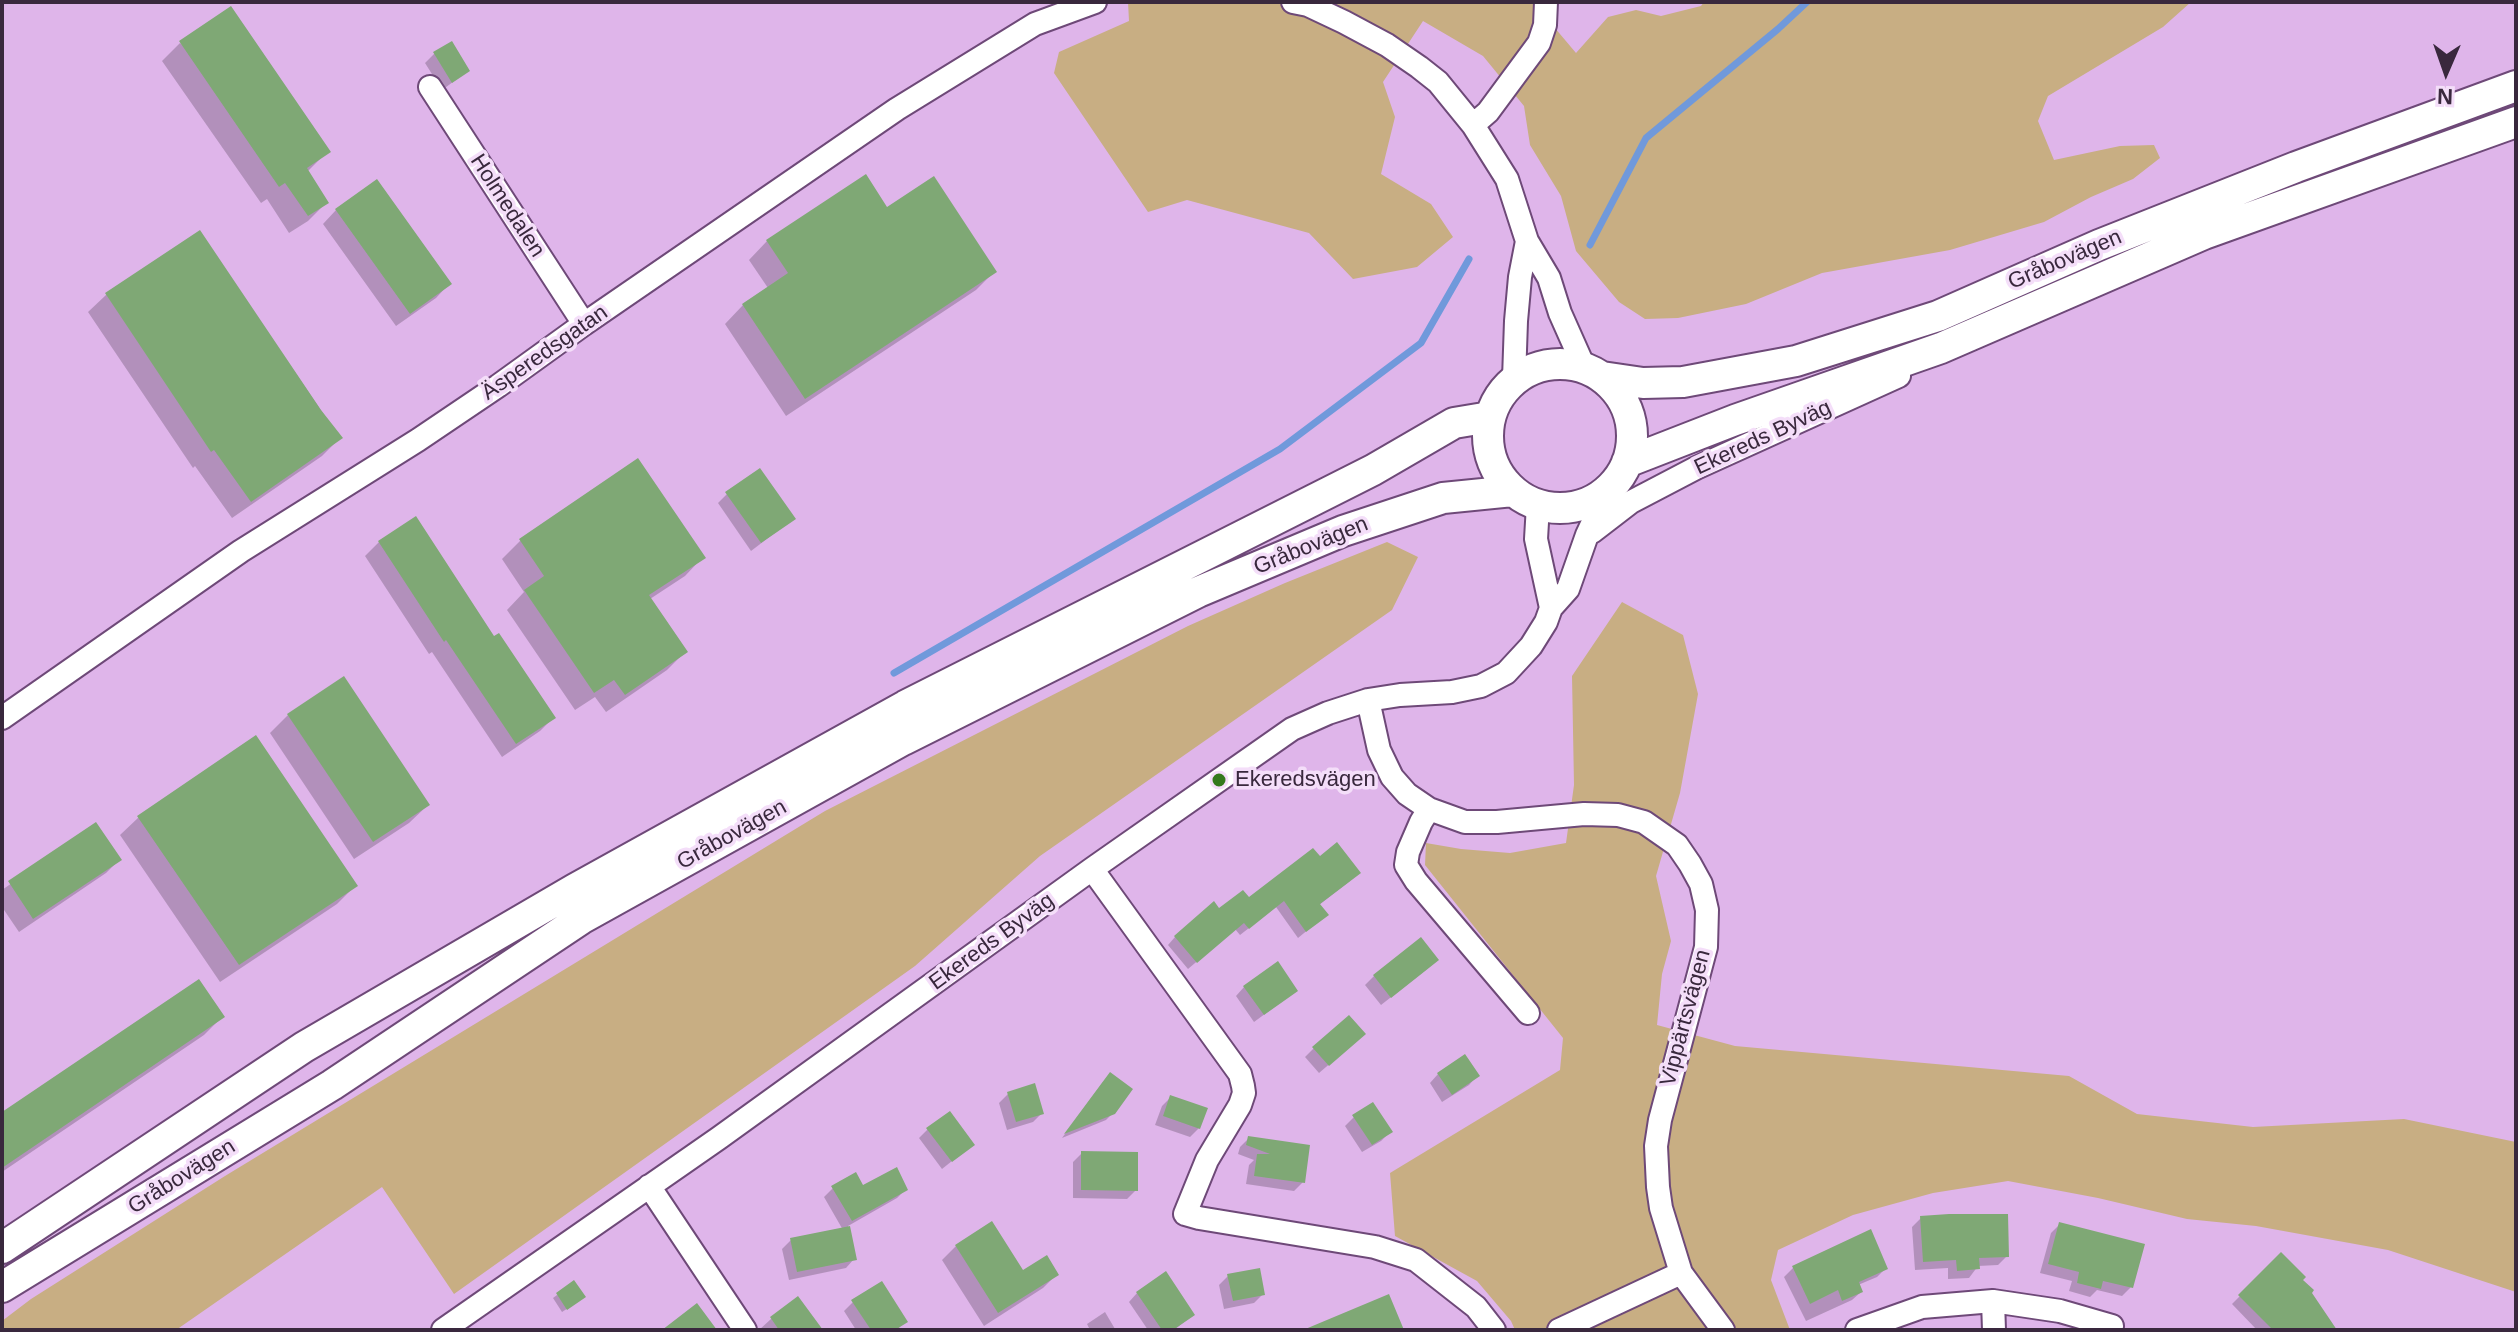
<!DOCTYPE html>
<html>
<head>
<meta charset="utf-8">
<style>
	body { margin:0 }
	#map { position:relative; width:2518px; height:1332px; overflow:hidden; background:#dfb5ea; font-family:Arial,sans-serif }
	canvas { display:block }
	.frame { position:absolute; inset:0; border:4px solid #39283d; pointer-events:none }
	.north { position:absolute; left:2406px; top:32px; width:80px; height:80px; -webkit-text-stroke:6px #f4def9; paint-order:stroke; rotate:182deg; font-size:22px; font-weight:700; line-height:32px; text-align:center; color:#39283d }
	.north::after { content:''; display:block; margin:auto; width:28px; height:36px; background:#39283d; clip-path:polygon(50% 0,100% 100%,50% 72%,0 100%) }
</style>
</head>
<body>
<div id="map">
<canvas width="2518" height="1332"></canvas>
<div class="frame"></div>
<div class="north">N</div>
</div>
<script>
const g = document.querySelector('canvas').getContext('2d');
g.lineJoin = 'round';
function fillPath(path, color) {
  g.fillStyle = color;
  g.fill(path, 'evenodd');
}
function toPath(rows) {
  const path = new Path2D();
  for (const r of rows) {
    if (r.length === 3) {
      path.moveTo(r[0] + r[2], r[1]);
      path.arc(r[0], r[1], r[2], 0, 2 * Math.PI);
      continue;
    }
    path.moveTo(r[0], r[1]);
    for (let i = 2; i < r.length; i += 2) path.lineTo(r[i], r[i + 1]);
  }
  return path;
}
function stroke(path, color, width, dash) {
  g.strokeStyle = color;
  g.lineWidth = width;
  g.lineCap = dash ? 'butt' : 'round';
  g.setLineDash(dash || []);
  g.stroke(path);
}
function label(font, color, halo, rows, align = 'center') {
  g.font = font + ' Arial,sans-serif';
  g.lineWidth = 7;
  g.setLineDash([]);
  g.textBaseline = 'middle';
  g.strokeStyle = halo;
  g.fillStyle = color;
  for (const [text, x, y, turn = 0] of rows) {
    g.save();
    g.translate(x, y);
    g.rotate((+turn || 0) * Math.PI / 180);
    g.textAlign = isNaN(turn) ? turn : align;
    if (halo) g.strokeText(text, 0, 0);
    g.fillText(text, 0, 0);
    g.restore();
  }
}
fillPath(toPath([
	[1128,2,1533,2,1576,53,1608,17,1636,10,1661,16,1701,6,1704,2,2191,2,2163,27,2048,96,2038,121,2054,160,2120,146,2154,145,2160,158,2133,179,2091,197,2044,222,1950,250,1822,273,1746,304,1678,318,1645,319,1619,302,1576,251,1561,196,1530,145,1524,106,1483,56,1423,21,1383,82,1395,117,1381,174,1431,204,1453,237,1417,267,1353,279,1309,233,1187,200,1148,212,1054,73,1059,52,1129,21],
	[1387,542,1418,557,1392,610,1040,856,915,966,454,1294,382,1187,176,1330,2,1330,2,1321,31,1299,225,1176,825,811,1188,626,1285,583],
	[1622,602,1683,635,1698,694,1680,793,1656,876,1671,941,1662,974,1657,1025,1735,1046,2069,1076,2137,1114,2253,1127,2404,1119,2516,1142,2516,1292,2388,1250,2256,1226,2187,1219,2098,1198,2008,1181,1933,1193,1853,1215,1778,1250,1771,1280,1790,1330,1515,1330,1511,1321,1477,1281,1395,1236,1390,1173,1560,1070,1563,1038,1425,865,1426,843,1461,849,1510,853,1566,843,1574,785,1572,676]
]), '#c8ae83');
fillPath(toPath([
	[180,43,328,151,307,172,326,203,308,221,289,233,267,199,261,203,162,61],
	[451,44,468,71,442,90,425,63,434,54],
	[336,210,449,284,436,298,396,326,323,224],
	[887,210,995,271,976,290,786,416,725,324,743,305,768,288,749,260,767,241],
	[199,232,340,438,322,456,232,518,195,466,193,468,88,312,106,295],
	[637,461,703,557,685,576,650,599,685,652,667,670,606,712,595,697,575,710,507,610,524,592,502,559,520,541],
	[727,494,793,519,751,551,718,503],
	[379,542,494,639,554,717,540,731,502,757,432,652,429,654,365,556],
	[288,715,428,805,409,823,354,859,270,733],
	[139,817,355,886,337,904,220,982,120,835],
	[92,827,120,859,106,873,19,932,2,907,2,890],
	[1350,881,1319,905,1326,915,1298,938,1276,907,1240,935,1235,929,1188,969,1168,945,1175,937,1219,910,1248,900],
	[1427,969,1381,1005,1365,985,1374,976],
	[1244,987,1296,991,1254,1022,1236,996],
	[223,1016,204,1035,2,1172,2,1114],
	[1354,1043,1319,1073,1305,1057,1314,1048],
	[1438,1074,1477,1076,1469,1085,1442,1102,1430,1083],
	[1103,1082,1114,1112,1106,1120,1062,1138],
	[1008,1094,1042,1113,1033,1122,1007,1130,999,1103],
	[1171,1097,1199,1128,1190,1137,1155,1125,1162,1106],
	[1354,1117,1390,1132,1381,1141,1362,1152,1345,1126],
	[928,1129,972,1145,942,1169,919,1138],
	[1249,1138,1308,1147,1303,1182,1294,1191,1246,1184,1249,1165,1254,1160,1238,1154,1240,1147],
	[1082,1153,1136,1190,1127,1199,1073,1198,1073,1162],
	[833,1188,906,1189,897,1198,848,1226,854,1259,846,1268,789,1280,782,1249,791,1240,843,1230,824,1197],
	[1921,1218,2007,1256,1998,1265,1978,1266,1969,1278,1948,1279,1948,1268,1915,1270,1912,1227],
	[2060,1224,2131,1287,2122,1296,2097,1290,2090,1297,2069,1291,2072,1281,2040,1273,2051,1233],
	[956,1246,1022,1273,1057,1274,1043,1288,984,1326,942,1260],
	[2281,1255,2310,1292,2334,1330,2257,1330,2232,1304],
	[1793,1268,1886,1268,1877,1277,1858,1285,1861,1292,1852,1300,1806,1321,1784,1277],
	[1228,1276,1263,1294,1254,1303,1224,1309,1219,1285],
	[1137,1293,1193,1315,1174,1330,1148,1330,1129,1302],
	[557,1295,579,1301,562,1312,553,1298],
	[798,1299,820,1330,759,1330,771,1319],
	[853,1302,905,1321,897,1330,856,1330,844,1311],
	[1105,1312,1115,1329,1090,1330,1087,1324]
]), '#0003');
stroke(toPath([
	[1590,245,1646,138,1778,29,1807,2],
	[894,673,1280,449,1421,343,1469,259]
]), '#7099db', 7);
fillPath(toPath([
	[231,6,331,152,307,168,329,203,308,216,285,183,279,187,179,41],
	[452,41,470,71,452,83,433,52],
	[866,174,887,207,934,176,997,272,805,399,742,304,788,273,766,240],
	[377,179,452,284,410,314,335,209],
	[200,230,321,410,343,438,251,502,214,450,211,452,105,293],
	[638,458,706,558,649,595,688,652,625,695,614,680,594,693,524,590,544,576,519,539],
	[760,468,796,519,761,543,725,492],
	[416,516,494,636,499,633,556,718,516,744,446,640,444,642,378,541],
	[344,676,430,805,373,842,287,714],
	[256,735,358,886,239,965,137,816],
	[96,822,122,860,33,919,8,881],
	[1337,842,1361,873,1320,904,1329,915,1306,932,1284,901,1249,929,1244,923,1197,963,1174,936,1214,901,1219,908,1243,890,1249,897,1313,848,1320,856],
	[1421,937,1439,960,1391,998,1373,975],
	[1278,961,1298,991,1264,1015,1243,986],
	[199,979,225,1017,2,1168,2,1112],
	[1349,1015,1366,1034,1329,1066,1312,1047],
	[1465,1054,1480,1076,1452,1095,1437,1073],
	[1110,1072,1133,1089,1115,1114,1064,1134],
	[1035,1083,1044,1114,1016,1122,1007,1092],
	[1170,1095,1208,1108,1200,1129,1163,1116],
	[1373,1102,1393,1132,1372,1145,1352,1115],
	[950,1111,975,1145,952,1162,926,1128],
	[1248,1136,1310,1145,1305,1183,1254,1176,1257,1154,1270,1154,1246,1145],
	[1081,1151,1138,1152,1138,1191,1081,1190],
	[897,1167,908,1190,852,1221,831,1186,856,1172,863,1185],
	[1949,1214,2008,1214,2009,1257,1979,1258,1980,1269,1957,1271,1956,1260,1923,1262,1920,1216],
	[992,1221,1023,1270,1047,1255,1059,1275,998,1313,955,1245],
	[2059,1222,2145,1244,2133,1288,2103,1281,2101,1289,2077,1283,2079,1272,2048,1264],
	[850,1226,857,1260,797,1272,790,1238],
	[1871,1229,1888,1269,1859,1282,1863,1292,1842,1301,1838,1290,1810,1304,1792,1266],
	[2281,1252,2306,1277,2303,1280,2314,1290,2312,1293,2337,1330,2273,1330,2238,1295],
	[1260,1268,1265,1295,1233,1301,1227,1274],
	[1166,1271,1195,1315,1173,1330,1162,1330,1136,1292],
	[574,1280,586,1297,567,1310,556,1293],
	[882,1281,908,1322,895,1330,871,1330,851,1300],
	[1389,1294,1404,1330,1303,1330],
	[798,1296,823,1330,779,1330,770,1317],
	[697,1303,717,1330,662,1330]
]), '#7fa875');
const street = toPath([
	[1293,2,1308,5,1344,22,1387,45,1419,67,1438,82,1473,125,1507,179,1527,241,1549,278,1560,313,1584,367],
	[430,87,584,324],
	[1473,125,1488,112,1539,43,1545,25,1546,2],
	[1514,379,1516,321,1520,277,1527,241],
	[1538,505,1536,539,1551,608],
	[1592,532,1631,502,1696,468,1899,376],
	[1368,700,1379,750,1392,777,1407,794,1429,809,1465,822,1497,822,1584,814,1618,815,1644,822,1677,845,1690,864,1701,884,1707,910,1706,947,1660,1120,1656,1146,1658,1187,1661,1208,1681,1273,1723,1330],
	[2,718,241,551,418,440,498,386,584,324,897,109,1035,24,1095,2],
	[1429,809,1421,822,1408,852,1406,865,1416,881,1528,1013],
	[1092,869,1240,1074,1243,1086,1244,1093,1240,1105,1207,1160,1185,1214,1199,1218,1375,1247,1416,1260,1476,1307,1494,1330],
	[649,1186,745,1330],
	[1993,1301,1994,1330],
	[443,1330,719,1138,1092,869,1292,729,1328,713,1368,700,1400,695,1452,692,1481,686,1506,673,1531,646,1546,622,1551,608,1568,589,1587,535,1608,490],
	[1559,1330,1681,1273],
	[1857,1330,1922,1307,1993,1301,2060,1311,2112,1326]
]);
const secondary = toPath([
	[1560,436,72],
	[1602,377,1643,383,1683,382,1796,361,1938,316,2099,245,2296,167,2516,86],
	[1627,462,1735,420,1941,348,2204,234,2516,122],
	[2,1248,304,1047,575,889,905,706,1373,470,1454,423,1490,417],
	[2,1287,332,1085,581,919,903,740,1198,592,1343,531,1443,498,1513,491]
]);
stroke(street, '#6e4978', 26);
stroke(secondary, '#6e4978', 34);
stroke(street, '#fff', 22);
stroke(secondary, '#fff', 30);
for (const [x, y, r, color] of [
	[1219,780,8,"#347a1d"]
]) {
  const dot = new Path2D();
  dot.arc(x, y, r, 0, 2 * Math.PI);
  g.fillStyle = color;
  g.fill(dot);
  stroke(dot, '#f4def9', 3);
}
label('22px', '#39283d', '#f4def9', [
	["Holmedalen",507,206,57],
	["Gråbovägen",2065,260,-23],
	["Äsperedsgatan",545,353,-35],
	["Ekereds Byväg",1763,438,-25],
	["Gråbovägen",1311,546,-22],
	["Gråbovägen",732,835,-29],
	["Ekereds Byväg",992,942,-36],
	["Vippärtsvägen",1686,1018,-75],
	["Gråbovägen",182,1177,-32]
]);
label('22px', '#39283d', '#f4def9', [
	["Ekeredsvägen",1235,780]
], 'left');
</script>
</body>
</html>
